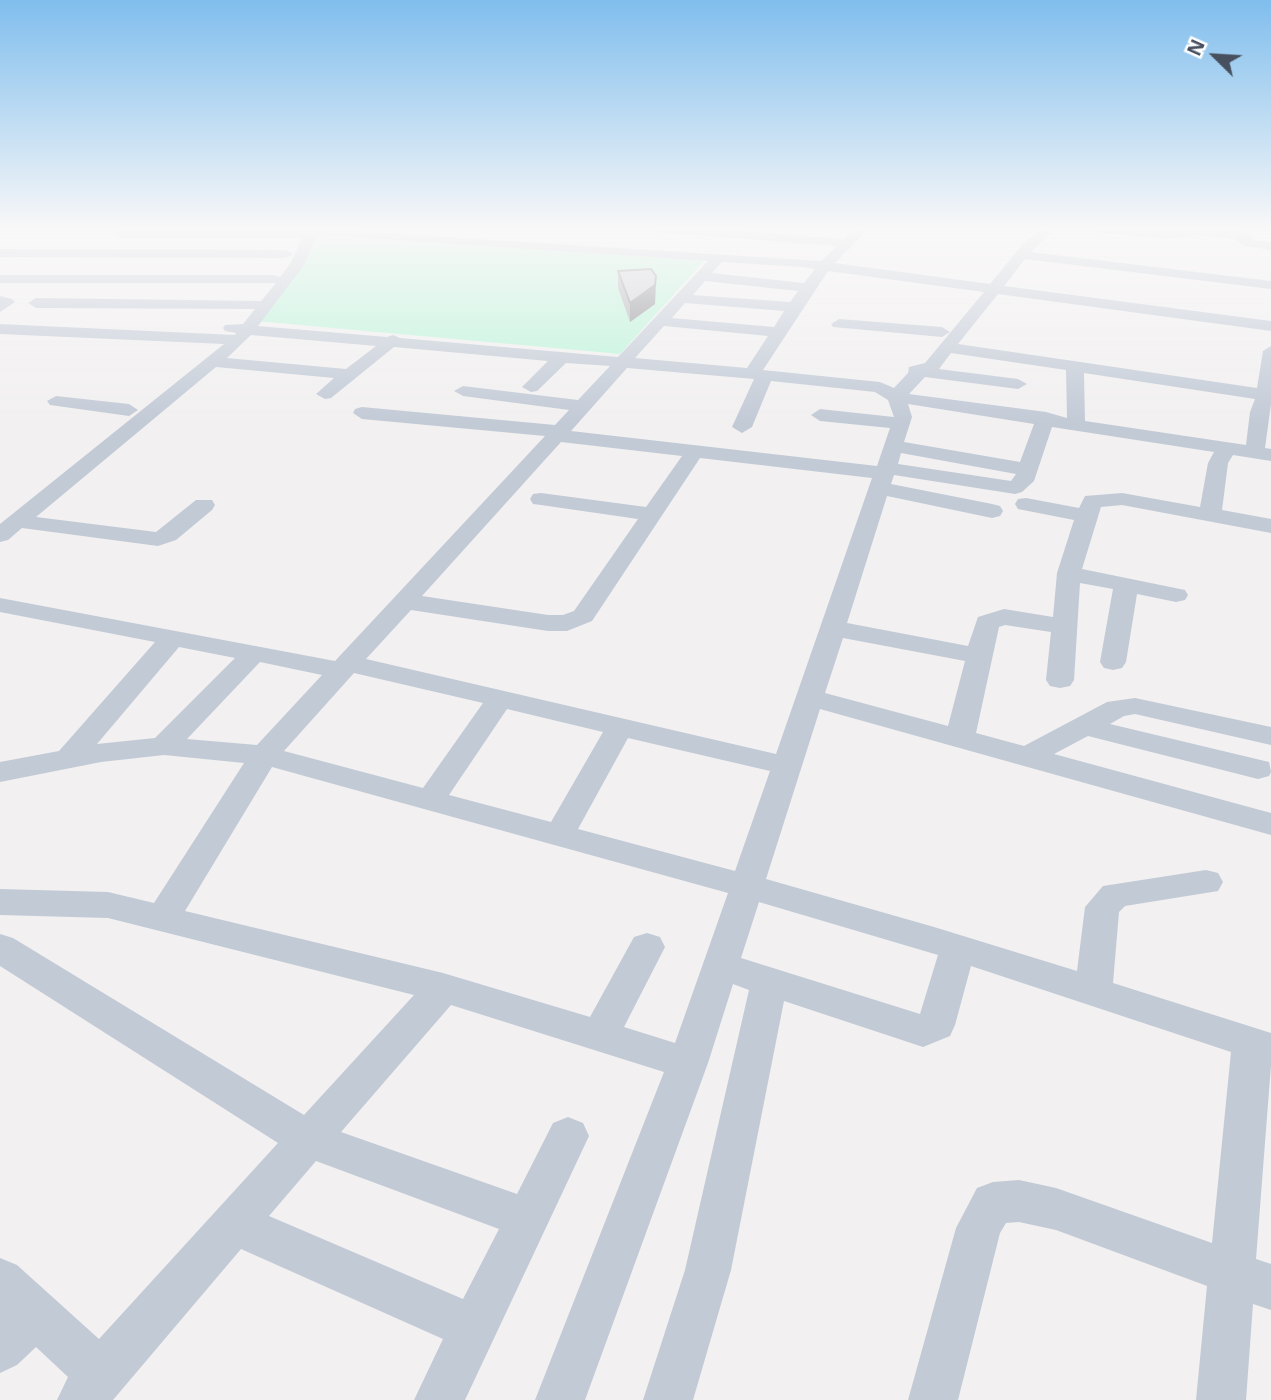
<!DOCTYPE html>
<html>
<head>
<meta charset="utf-8">
<style>
	body { margin:0 }
	#map { position:relative; width:1271px; height:1400px; overflow:hidden; background:#f2f0f0; font-family:"Noto Sans",sans-serif }
	canvas { display:block }
	.north { position:absolute; left:1180px; top:21px; width:70px; height:70px; -webkit-text-stroke:5px #fff; paint-order:stroke; rotate:294deg; font-size:19px; font-weight:700; line-height:28px; text-align:center; color:#46505f }
	.north::after { content:''; display:block; margin:auto; width:24px; height:32px; background:#46505f; clip-path:polygon(50% 0,100% 100%,50% 72%,0 100%) }
</style>
</head>
<body>
<div id="map">
<canvas width="1271" height="1400"></canvas>
<div class="north">N</div>
</div>
<script>
const g = document.querySelector('canvas').getContext('2d');
g.lineJoin = 'round';
function fillPath(path, color) {
  g.fillStyle = color;
  g.fill(path, 'evenodd');
}
function toPath(rows) {
  const path = new Path2D();
  for (const r of rows) {
    path.moveTo(r[0], r[1]);
    for (let i = 2; i < r.length; i += 2) path.lineTo(r[i], r[i + 1]);
  }
  return path;
}
function stroke(path, color, width, dash) {
  g.strokeStyle = color;
  g.lineWidth = width;
  g.lineCap = dash ? 'butt' : 'round';
  g.setLineDash(dash || []);
  g.stroke(path);
}
fillPath(toPath([
	[306,236,403,240,704,261,620,354,256,321]
]), '#baf4d9');
fillPath(toPath([
	[307,228,821,261,837,246,654,232,648,228,706,228,844,239,856,228,869,228,835,263,990,284,1022,245,1042,228,1056,228,1031,252,1271,281,1271,289,1025,259,1004,286,1271,321,1271,331,998,294,958,344,1257,388,1263,351,1271,346,1271,404,1265,448,1271,449,1271,461,1233,455,1228,463,1222,510,1271,519,1271,533,1122,505,1101,507,1082,569,1185,590,1188,595,1185,600,1176,602,1137,594,1126,662,1122,668,1113,670,1104,668,1100,662,1113,589,1080,583,1074,680,1070,686,1060,688,1050,686,1046,680,1051,632,1005,625,999,627,976,733,1024,746,1107,702,1135,698,1271,727,1271,745,1135,714,1124,716,1110,724,1269,762,1271,772,1269,776,1258,779,1088,736,1054,754,1271,813,1271,835,820,709,766,879,934,927,1077,971,1085,907,1103,886,1206,870,1218,873,1223,882,1218,891,1125,906,1119,912,1113,983,1271,1033,1271,1065,1256,1259,1271,1264,1271,1310,1253,1304,1246,1400,1196,1400,1207,1286,1056,1230,1019,1222,1006,1223,1000,1233,958,1400,908,1400,956,1228,977,1188,993,1182,1019,1180,1056,1188,1212,1243,1231,1052,971,966,955,1025,950,1036,923,1047,784,1001,731,1270,693,1400,643,1400,685,1270,749,990,733,984,708,1063,585,1400,535,1400,664,1072,451,1005,341,1132,517,1194,553,1123,568,1117,583,1123,589,1136,465,1400,414,1400,443,1339,241,1249,113,1400,57,1400,68,1377,36,1347,17,1365,0,1373,0,1258,17,1265,99,1339,278,1143,0,966,0,934,13,938,304,1115,414,995,108,918,0,915,0,889,108,892,154,903,244,763,164,755,101,762,0,782,0,762,59,751,155,642,0,612,0,598,335,661,545,436,362,419,353,413,355,409,362,407,555,425,569,410,463,396,454,391,463,386,578,400,610,366,566,363,537,391,531,392,522,387,548,361,394,347,331,398,325,399,316,394,334,378,216,367,36,517,156,532,196,500,212,500,215,505,212,510,176,540,158,546,22,528,8,540,0,542,0,524,224,344,0,334,0,324,235,335,236,333,225,331,223,328,225,325,243,324,255,309,36,308,28,303,36,298,261,301,276,283,0,283,0,275,274,275,280,277,290,264,302,238,120,238,114,234,120,230,307,228],
	[317,235,708,261,618,357,400,338,393,335,387,337,258,326,304,265,317,235],
	[722,262,802,267,815,269,804,283,712,273,722,262],
	[828,271,984,292,925,363,909,367,908,373,894,388,880,382,763,370,828,271],
	[705,281,798,291,790,302,693,295,705,281],
	[685,303,784,311,774,327,672,318,685,303],
	[664,326,768,336,747,368,635,358,664,326],
	[251,335,376,346,346,369,227,358,251,335],
	[951,353,1066,370,1067,418,1046,412,909,394,925,377,1018,389,1027,384,1018,379,939,369,951,353],
	[627,368,754,379,732,427,742,433,752,427,771,381,875,392,888,400,894,417,820,409,811,415,820,421,890,428,877,466,571,431,627,368],
	[1084,373,1255,399,1250,412,1246,445,1085,421,1084,373],
	[908,404,1034,424,1020,462,904,442,912,417,908,404],
	[1052,427,1214,452,1208,463,1200,507,1122,493,1085,496,1079,508,1026,498,1018,499,1015,504,1018,509,1074,520,1057,573,1053,617,1004,609,978,617,968,646,847,623,887,496,992,518,1000,516,1003,511,1000,506,992,504,891,484,894,475,1015,494,1022,492,1034,481,1052,427],
	[561,442,682,456,646,507,541,493,533,494,530,499,533,504,541,505,638,519,574,611,563,615,548,615,422,596,561,442],
	[901,453,1016,474,1011,481,898,464,901,453],
	[700,458,872,478,776,754,366,659,411,610,548,631,567,631,592,621,700,458],
	[843,638,965,661,948,726,825,693,843,638],
	[179,647,235,658,155,738,97,744,179,647],
	[260,662,322,675,257,745,187,739,260,662],
	[354,673,483,703,423,788,284,751,354,673],
	[507,709,603,732,551,822,449,795,507,709],
	[628,738,770,771,735,871,578,829,628,738],
	[272,767,728,893,675,1043,624,1027,665,947,660,937,647,933,634,937,590,1017,443,973,185,911,272,767],
	[759,902,938,955,920,1014,741,958,759,902],
	[316,1161,499,1229,463,1299,269,1216,316,1161],
	[1090,228,1168,231,1208,228,1236,231,1250,235,1253,240,1271,242,1271,250,1244,246,1234,239,1198,235,1168,239,1096,232,1090,228],
	[0,249,286,250,293,254,286,258,0,257,0,249],
	[0,296,12,299,15,302,0,312,0,296],
	[839,319,942,327,950,332,942,337,833,327,831,324,839,319],
	[56,396,129,404,138,410,129,416,50,405,47,401,56,396]
]), '#c2cad6');
fillPath(toPath([
	[618,271,656,276,655,304,630,322,618,288]
]), '#afb1b8');
fillPath(toPath([
	[656,276,655,304,630,322,630,303]
]), '#8e9096');
const building = toPath([
	[651,269,656,276,655,285,630,303,618,271,651,269]
]);
fillPath(building, '#cbced6');
stroke(building, '#8e9096', 2);
const sky = g.createLinearGradient(0, 0, 0, 424);
sky.addColorStop(0, '#80beed');
sky.addColorStop(0.54, '#f9f8f8');
sky.addColorStop(1, '#f9f8f800');
g.fillStyle = sky;
g.fillRect(0, 0, 1271, 424);
</script>
</body>
</html>
